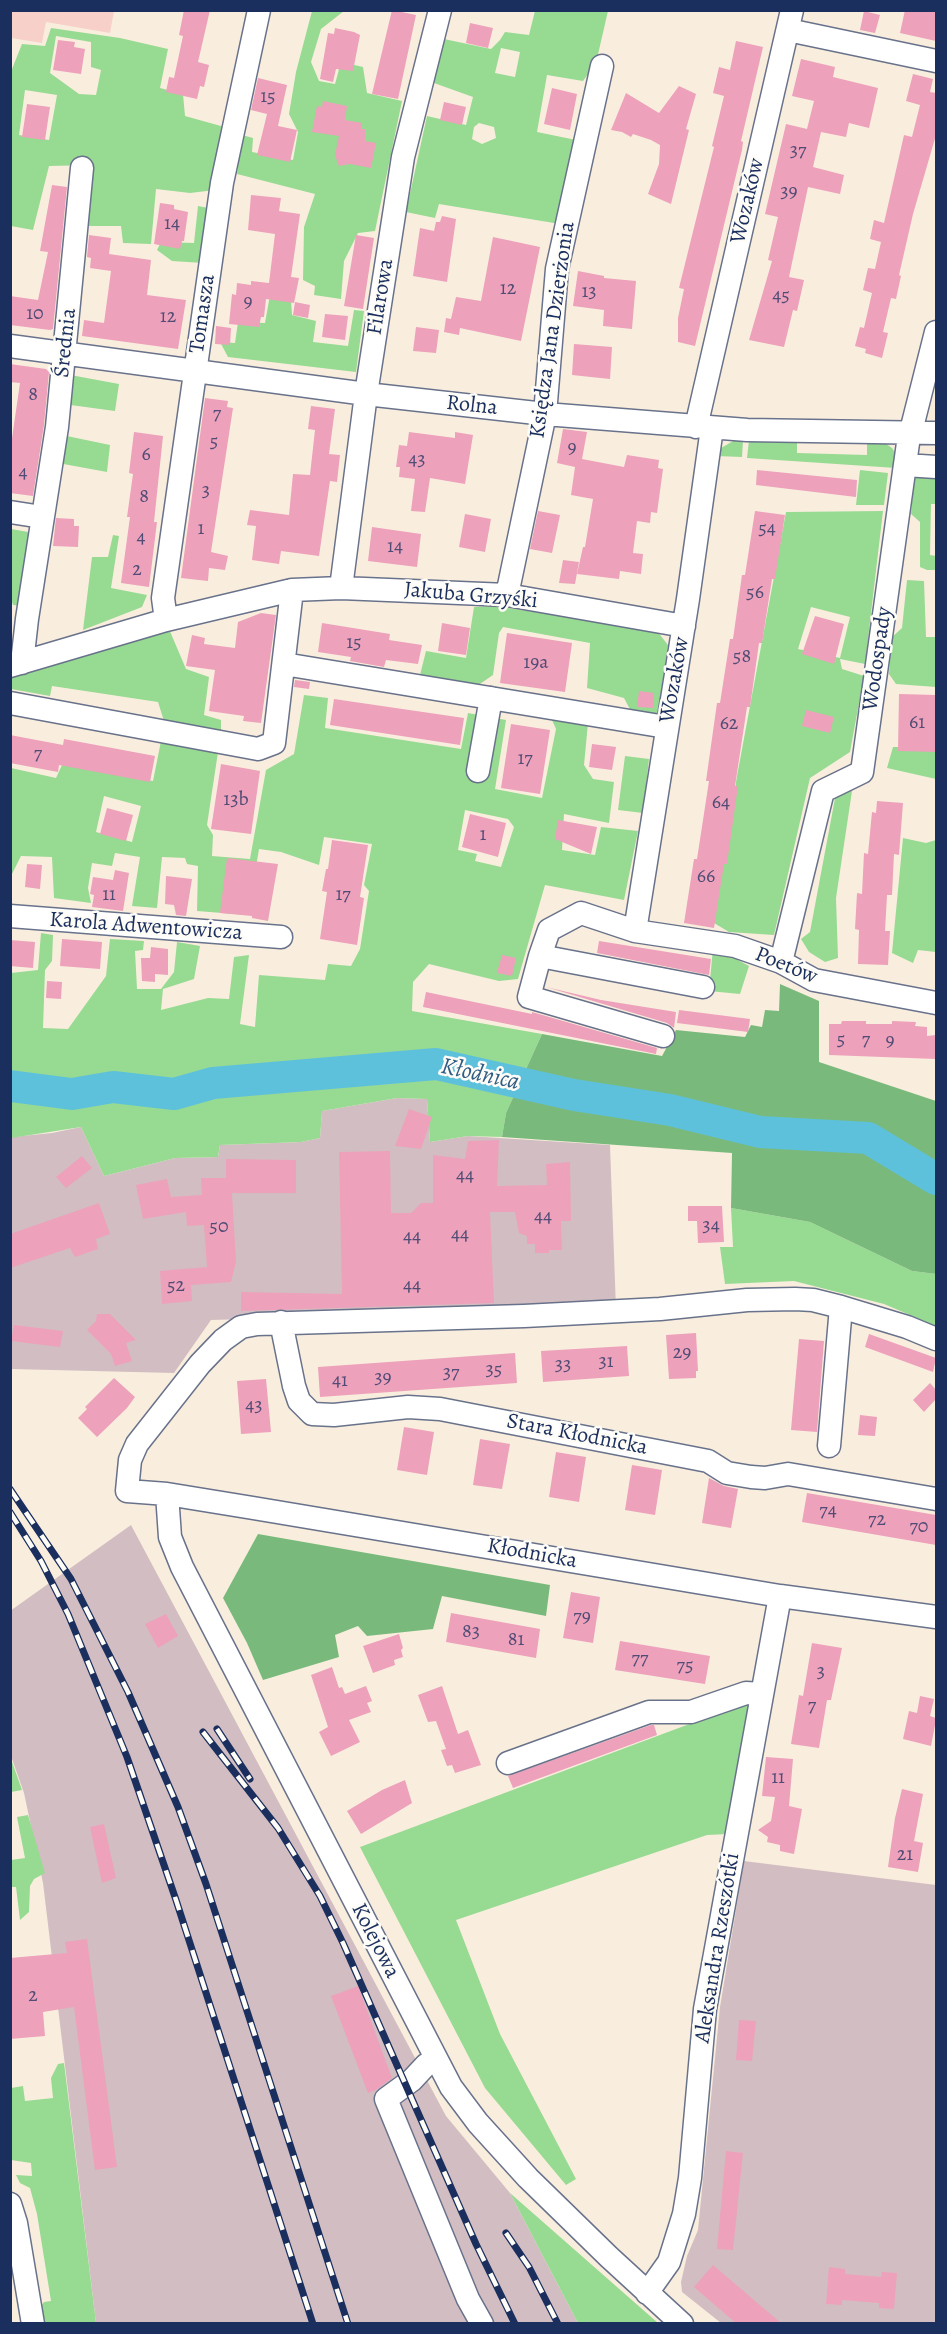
<!DOCTYPE html>
<html>
<head>
<meta charset="utf-8">
<style>
	body { margin:0 }
	#map { position:relative; width:947px; height:2334px; overflow:hidden; background:#f9eede; font-family:Alegreya,serif }
	canvas { display:block }
	.frame { position:absolute; inset:0; border:12px solid #1b2f5e; pointer-events:none }
</style>
</head>
<body>
<div id="map">
<canvas width="947" height="2334"></canvas>
<div class="frame"></div>
</div>
<script>
const g = document.querySelector('canvas').getContext('2d');
g.lineJoin = 'round';
function fillPath(path, color) {
  g.fillStyle = color;
  g.fill(path, 'evenodd');
}
function toPath(rows) {
  const path = new Path2D();
  for (const r of rows) {
    path.moveTo(r[0], r[1]);
    for (let i = 2; i < r.length; i += 2) path.lineTo(r[i], r[i + 1]);
  }
  return path;
}
function stroke(path, color, width, dash) {
  g.strokeStyle = color;
  g.lineWidth = width;
  g.lineCap = dash ? 'butt' : 'round';
  g.setLineDash(dash || []);
  g.stroke(path);
}
function label(font, color, halo, rows, align = 'center') {
  g.font = font + ' Alegreya,serif';
  g.lineWidth = 5;
  g.setLineDash([]);
  g.textBaseline = 'middle';
  g.strokeStyle = halo;
  g.fillStyle = color;
  for (const [text, x, y, turn = 0] of rows) {
    g.save();
    g.translate(x, y);
    g.rotate((+turn || 0) * Math.PI / 180);
    g.textAlign = isNaN(turn) ? turn : align;
    if (halo) g.strokeText(text, 0, 0);
    g.fillText(text, 0, 0);
    g.restore();
  }
}
fillPath(toPath([
	[10,11,11,10,114,11,110,33,46,22,42,43,11,38]
]), '#f7d0ca');
fillPath(toPath([
	[397,1098,427,1099,430,1142,468,1136,610,1145,616,1309,211,1320,174,1373,11,1369,12,1137,52,1133,81,1127,104,1176,175,1158,218,1157,220,1145,301,1142,320,1138,322,1111],
	[131,1525,446,2116,510,2193,578,2323,96,2323,43,1883,24,1793,11,1756,10,1611],
	[744,1861,936,1885,936,2323,721,2323,682,2292,681,2282,687,2256,698,2230,720,2007]
]), '#d2bec2');
fillPath(toPath([
	[312,11,344,11,321,29,311,62,319,81,335,84,341,62,363,67,367,93,402,101,375,231,358,233,344,261,341,299,314,295,315,286,303,280,304,227,315,194,237,174,242,135,253,138,252,152,293,160,298,132,289,114,296,72],
	[535,11,608,11,596,63,583,81,547,75,537,132,576,140,560,224,439,204,435,218,406,212,427,116,466,125,473,97,434,83,444,39,491,49,500,40,505,32,529,35],
	[501,48,520,52,515,77,495,73],
	[479,123,494,127,496,138,482,144,472,139,474,127],
	[51,28,120,38,168,49,160,88,183,94,185,116,228,128,215,190,190,193,156,189,151,244,123,243,121,226,86,226,92,165,49,166,33,230,11,226,10,74,22,44,45,46],
	[56,36,91,42,91,67,101,70,96,95,79,94,50,73],
	[25,90,57,95,49,140,19,135],
	[198,206,214,209,203,263,172,261,157,250,161,242,194,243],
	[270,295,291,300,292,315,316,321,313,342,348,346,354,310,364,311,356,372,228,357,220,342,235,343,238,322,265,323],
	[65,374,119,384,115,411,63,404],
	[62,435,110,445,107,472,58,463],
	[735,440,743,440,742,457,716,456,721,448],
	[749,440,797,441,797,453,867,455,867,442,885,443,892,448,896,454,896,468,747,458],
	[860,470,888,473,884,505,856,505],
	[916,476,936,476,936,504,931,504,930,555,936,556,936,570,927,570,920,567,920,522,911,514,914,481],
	[883,511,865,664,840,659,842,669,864,676,850,752,810,778,774,935,729,932,714,923,737,776,786,512],
	[811,607,850,617,840,658,798,649],
	[11,529,34,533,22,606,13,605,11,599],
	[113,535,119,536,111,588,147,595,142,607,83,630,92,557,108,557],
	[907,580,924,581,926,637,936,637,936,687,896,684,889,674,892,637,902,628],
	[495,606,657,631,668,645,657,719,633,715,624,698,587,688,590,643,503,627,499,633,493,675,477,686,420,675,426,651,466,658,474,607],
	[169,629,186,669,209,677,204,715,221,720,221,731,164,721,158,702,52,686,50,696,11,689,10,677],
	[304,695,328,698,325,728,461,749,468,713,506,720,495,789,542,798,556,729,551,718,588,723,584,765,593,779,614,782,609,823,564,814,562,850,595,855,601,827,638,831,624,900,545,885,518,979,499,981,429,964,413,982,412,1011,542,1034,506,1113,502,1137,468,1136,430,1142,427,1099,397,1098,322,1111,320,1138,301,1142,220,1145,218,1157,175,1158,104,1176,81,1127,11,1138,11,973,38,970,41,933,53,935,52,961,45,970,43,1028,68,1029,106,976,110,939,144,941,143,950,135,951,137,989,161,989,174,972,177,942,200,946,194,979,163,989,161,1010,208,998,229,999,234,957,249,955,240,1024,255,1027,259,975,325,980,328,964,351,966,360,949,369,891,364,885,372,844,324,837,319,865,281,852,259,849,248,915,197,911,198,866,187,864,185,858,162,857,157,908,132,906,140,857,115,853,112,866,92,863,88,888,91,903,54,898,52,857,21,856,11,876,11,768,56,778,62,765,153,781,161,741,218,752,207,825,213,835,212,856,250,859,266,770,294,754],
	[104,796,141,806,132,842,96,832],
	[465,810,508,819,514,827,501,867,475,861,477,854,458,850],
	[893,747,936,747,936,779,887,768],
	[625,756,649,759,643,813,618,810],
	[852,791,836,898,838,958,825,962,809,952,801,939,810,932,836,793],
	[903,838,926,843,936,840,936,952,918,950,913,963,892,953],
	[713,948,733,950,738,960,749,966,740,994,709,991],
	[731,1208,810,1222,912,1271,936,1274,936,1326,884,1304,794,1281,725,1284,720,1247,733,1247],
	[751,1701,728,1834,707,1835,456,1920,500,2034,576,2179,566,2185,485,2088,360,1847],
	[10,1756,22,1790,11,1792,10,1792],
	[28,1815,45,1873,34,1879,30,1886,29,1912,20,1920,16,1887,11,1887,11,1860,25,1858,17,1817],
	[64,2063,96,2323,42,2323,39,2309,44,2302,51,2301,37,2214,30,2188,20,2183,16,2175,32,2176,31,2163,11,2160,11,2088,23,2086,25,2101,53,2098,51,2078,58,2064],
	[510,2193,658,2323,578,2323]
]), '#97da92');
fillPath(toPath([
	[780,984,819,1001,819,1062,936,1101,936,1274,912,1271,810,1222,731,1208,732,1153,502,1137,506,1113,542,1034,662,1056,676,1030,745,1037,751,1025,762,1027,765,1010,779,1011],
	[258,1534,550,1585,546,1616,442,1596,433,1629,367,1636,358,1626,335,1635,339,1657,263,1680,247,1643,223,1598]
]), '#79ba7c');
stroke(toPath([
	[10,1086,72,1094,113,1087,174,1094,213,1083,436,1064,574,1095,670,1110,760,1132,868,1138,936,1179]
]), '#5ec1dc', 32);
fillPath(toPath([
	[184,10,210,10,198,62,209,65,204,87,200,86,197,99,166,92,169,77,174,78,183,36,179,35],
	[392,10,416,15,398,99,372,94],
	[905,10,936,10,936,41,900,33],
	[864,11,880,15,875,33,860,30],
	[470,23,493,28,488,48,466,43],
	[335,28,354,32,360,35,353,71,336,69,333,82,320,79,328,33,334,34],
	[58,40,75,42,74,47,85,49,81,74,53,70],
	[736,41,763,47,741,141,743,142,742,150,695,346,678,342,678,318,684,289,679,288,714,147,712,146,724,96,713,93,719,67,730,70],
	[801,59,835,67,833,77,878,88,869,128,849,123,846,137,821,132,813,167,844,175,840,194,808,187,789,277,804,280,797,311,793,310,784,347,749,340,772,261,768,260,778,217,765,214,786,124,807,129,814,101,792,96],
	[913,74,933,79,930,92,936,93,936,135,913,214,899,275,901,276,896,299,891,298,883,332,888,333,882,358,865,353,866,349,855,346,860,327,864,328,872,293,863,290,868,268,875,269,881,242,870,239,874,220,884,223,904,135,912,137,920,105,906,101],
	[258,78,287,85,278,126,297,130,290,162,257,155,267,114,251,110],
	[679,86,696,94,686,129,689,130,671,204,648,194,659,164,660,145,651,140,633,134,631,137,622,132,611,130,626,93,659,113],
	[552,88,577,94,570,130,544,124],
	[323,101,347,106,345,120,362,123,361,129,365,129,365,141,376,143,371,168,350,164,339,166,335,155,339,136,312,132,317,106,322,107],
	[444,102,466,107,462,125,440,120],
	[27,104,50,107,45,140,22,137],
	[52,185,67,187,53,329,50,330,10,325,10,296,38,300,48,252,40,251],
	[251,195,281,198,279,211,300,214,291,277,299,278,294,303,266,299,264,317,261,317,259,327,229,324,232,294,236,295,237,283,251,285,251,281,269,283,275,234,248,230],
	[160,203,174,205,174,209,188,212,184,241,182,241,180,249,154,244],
	[442,216,456,219,447,282,413,276,420,228,434,231,436,222,440,222],
	[89,235,111,238,109,254,151,260,147,295,186,300,178,349,82,336,84,320,104,323,111,271,90,268,91,258,87,257],
	[356,235,374,238,363,309,344,306],
	[493,237,540,247,521,341,460,328,459,335,444,332,446,318,451,319,456,297,481,301],
	[578,271,604,276,604,278,636,281,632,329,603,326,604,310,573,306],
	[295,302,310,305,308,318,293,315],
	[325,314,348,316,345,340,322,337],
	[216,326,231,328,230,345,215,344],
	[416,327,439,330,436,353,413,351],
	[574,344,612,347,610,379,572,375],
	[10,364,46,369,49,372,44,425,33,496,10,493,10,452,20,383,10,382],
	[205,398,228,401,227,407,233,408,211,552,228,556,225,570,209,568,208,581,181,578],
	[311,406,335,409,329,454,340,455,337,482,330,481,319,556,281,551,279,564,252,560,256,526,247,525,250,510,289,515,293,474,310,475,315,430,308,429],
	[563,429,587,432,582,459,624,467,627,455,659,460,658,468,663,469,657,513,651,512,650,523,637,521,633,553,643,554,641,574,620,571,619,579,577,574,583,547,585,547,593,499,571,495,575,467,557,463],
	[134,432,163,436,154,522,157,522,149,587,121,583,130,517,127,517,133,474,129,473],
	[409,432,455,438,455,432,473,435,465,484,430,478,425,512,411,511,415,479,399,477,400,467,396,467,399,445,407,446],
	[757,470,857,480,856,497,756,485],
	[538,511,560,515,552,553,530,549],
	[755,511,785,515,775,579,772,579,762,643,759,643,750,707,747,707,735,786,738,786,727,864,724,864,714,928,684,923,694,859,697,859,709,781,706,781,717,703,720,703,730,639,733,639,742,575,745,575],
	[465,514,491,519,485,552,459,547],
	[56,518,74,519,74,526,79,526,78,547,53,546],
	[372,527,421,534,417,567,368,561],
	[563,560,579,562,575,584,559,583],
	[261,613,276,615,261,723,243,721,244,716,209,711,215,670,186,666,192,635,205,638,204,644,235,648,238,622],
	[815,616,844,624,834,664,802,654],
	[322,623,390,634,389,640,422,645,418,664,386,660,384,667,350,661,351,657,318,652],
	[442,623,470,628,466,655,438,651],
	[507,633,572,643,565,692,500,683],
	[295,680,310,682,309,689,294,687],
	[639,691,654,693,653,708,637,707],
	[899,694,936,695,936,752,898,751],
	[334,699,464,718,460,745,330,725],
	[806,710,834,717,830,733,802,726],
	[511,724,550,730,540,794,501,788],
	[10,735,63,745,64,739,155,756,150,782,59,765,58,772,10,763],
	[592,744,616,747,612,770,589,767],
	[221,764,260,771,251,834,211,829],
	[877,801,903,803,899,855,894,854,892,895,887,895,885,931,890,931,888,965,858,964,859,930,855,929,857,893,862,894,864,853,868,854,872,812,876,813],
	[107,808,133,815,126,841,100,834],
	[470,814,506,823,498,857,462,847],
	[558,820,597,827,591,854,555,839],
	[332,840,368,845,360,897,364,898,357,945,320,939,327,892,322,891,326,869,328,869],
	[227,858,278,864,268,921,252,918,252,916,220,913],
	[27,864,42,865,40,889,25,887],
	[115,870,129,873,123,911,92,907,94,895,90,894,93,877,113,880],
	[166,876,192,879,186,916,176,915,174,905,165,904],
	[62,939,102,942,100,969,60,966],
	[10,940,35,942,33,968,10,966],
	[599,941,711,959,709,975,597,953],
	[151,947,168,949,168,975,155,974,155,982,142,981,141,958,150,958],
	[502,955,516,958,512,976,497,973],
	[47,981,62,982,61,999,46,998],
	[546,987,601,1000,676,1012,674,1028,667,1023],
	[426,992,532,1014,532,1012,657,1048,656,1054,423,1007],
	[679,1010,750,1019,748,1032,677,1023],
	[842,1021,866,1021,866,1024,892,1024,892,1021,916,1022,915,1026,927,1027,927,1036,936,1035,936,1059,829,1055,829,1024,841,1024],
	[409,1109,432,1117,421,1149,395,1146],
	[499,1140,497,1186,547,1185,546,1164,570,1162,571,1221,561,1221,562,1250,549,1250,549,1253,535,1253,535,1244,527,1244,527,1236,519,1233,515,1212,490,1212,494,1303,241,1311,241,1292,342,1294,339,1152,390,1151,391,1213,411,1213,421,1203,433,1203,433,1155,465,1159,468,1141],
	[82,1156,92,1168,66,1188,56,1177],
	[226,1159,296,1160,296,1193,232,1193,236,1262,231,1282,191,1285,192,1301,162,1304,160,1271,207,1267,204,1225,187,1226,186,1212,143,1219,136,1185,167,1179,171,1197,202,1195,201,1178,226,1178],
	[99,1203,110,1234,96,1239,98,1249,75,1257,70,1248,10,1268,10,1234],
	[688,1206,722,1206,724,1242,698,1243,697,1221,688,1221],
	[97,1314,110,1314,136,1340,126,1343,132,1361,115,1366,111,1354,87,1330,96,1321],
	[14,1325,63,1331,60,1347,11,1341],
	[696,1333,698,1371,696,1371,696,1378,669,1379,666,1335],
	[869,1334,936,1358,933,1372,865,1347],
	[799,1339,824,1341,817,1432,791,1430],
	[627,1346,629,1376,543,1382,541,1351],
	[515,1353,517,1383,320,1397,318,1367],
	[114,1378,135,1397,127,1408,97,1437,78,1418,87,1409,85,1407],
	[266,1379,271,1432,241,1434,237,1381],
	[930,1383,936,1390,936,1399,924,1412,913,1400],
	[860,1415,877,1417,875,1436,858,1435],
	[404,1427,434,1432,427,1475,397,1470],
	[480,1439,510,1444,502,1489,473,1485],
	[556,1452,586,1457,579,1502,549,1497],
	[632,1465,662,1470,655,1515,625,1510],
	[709,1478,724,1486,738,1489,731,1528,702,1523],
	[807,1493,936,1515,936,1545,802,1522],
	[571,1592,600,1597,593,1643,563,1638],
	[451,1613,540,1629,536,1658,446,1642],
	[166,1614,178,1636,158,1648,145,1624],
	[399,1634,403,1648,401,1650,403,1657,394,1660,395,1665,373,1673,363,1646],
	[620,1641,710,1656,705,1684,615,1670],
	[812,1643,842,1648,831,1700,827,1700,819,1748,791,1744,799,1695,803,1696],
	[332,1667,339,1688,342,1687,345,1694,366,1686,372,1701,367,1703,371,1712,349,1720,360,1742,331,1756,319,1732,328,1727,311,1675],
	[442,1686,458,1734,468,1730,481,1765,455,1773,452,1765,447,1766,441,1750,446,1749,436,1721,428,1722,418,1695],
	[920,1696,934,1699,930,1716,936,1718,936,1720,931,1746,903,1739,909,1711,917,1713],
	[651,1725,654,1725,657,1735,513,1788,508,1776],
	[766,1757,793,1759,789,1806,802,1809,794,1854,780,1851,780,1845,767,1842,768,1837,758,1830,771,1821,775,1797,762,1796],
	[405,1780,412,1803,361,1834,347,1811,382,1790],
	[902,1789,923,1794,914,1841,923,1843,918,1872,888,1867,895,1818],
	[104,1824,116,1878,102,1883,90,1827],
	[87,1939,117,2167,95,2170,74,2007,43,2012,45,2036,10,2039,10,1958,67,1953,65,1942],
	[358,1986,392,2078,376,2090,368,2093,331,1996],
	[739,2020,756,2021,752,2061,736,2060],
	[726,2151,743,2153,733,2250,717,2249],
	[713,2265,782,2324,737,2324,694,2287],
	[829,2267,845,2269,845,2274,881,2277,882,2272,897,2273,894,2309,879,2308,879,2303,842,2300,842,2305,826,2304]
]), '#eda1bb');
const minor = toPath([
	[788,30,936,61],
	[10,346,366,394,545,414,747,430,936,433],
	[696,427,792,10],
	[905,465,936,467],
	[10,512,42,517],
	[341,588,366,394,403,157,440,10],
	[507,595,545,414,557,269,602,66],
	[166,620,163,598,222,183,259,10],
	[22,663,27,619,57,427,82,168],
	[284,664,666,727],
	[10,666,166,620,292,590,341,588,507,595,684,626],
	[10,703,258,749,274,743,292,590],
	[478,771,491,698],
	[10,916,281,937],
	[635,931,688,599,712,428],
	[540,956,549,930,581,913,635,931,735,946,781,962,814,980,936,1003],
	[781,962,823,791,862,772,908,443,936,332],
	[663,1036,529,997,540,956,703,987],
	[281,1322,294,1386,299,1401,312,1414,334,1415,408,1407,440,1409,708,1461,727,1473,751,1477,765,1478,788,1474,936,1499],
	[936,1339,907,1327,841,1307,813,1300,795,1299,747,1300,660,1309,524,1316,257,1324,241,1327,223,1340,200,1364,137,1444,130,1460,127,1491,167,1494,253,1508,780,1596,936,1617],
	[829,1446,841,1307],
	[167,1494,170,1537,182,1567,451,2087,478,2123,528,2178,609,2257,682,2324],
	[508,1763,649,1712,691,1712,746,1693,762,1694],
	[436,2059,426,2065,412,2080,386,2099,468,2299,482,2324],
	[10,2204,16,2223,33,2324],
	[647,2293,669,2262,684,2214,690,2178,705,2009,780,1596]
]);
stroke(minor, '#69728b', 25);
stroke(minor, '#fff', 22);
const rail = toPath([
	[10,1489,71,1579,128,1692,178,1807,206,1884,348,2324],
	[10,1512,41,1561,68,1614,127,1757,176,1900,313,2324],
	[217,1729,250,1779],
	[203,1732,278,1828,320,1896,343,1943,476,2244,515,2324],
	[506,2233,529,2267,558,2324]
]);
stroke(rail, '#1b2f5e', 7);
stroke(rail, '#fdfcf7', 4.5, [14]);
label('20px', '#504c75', null, [
	["15",268,97],
	["37",798,151],
	["39",789,192],
	["14",172,224],
	["12",508,289],
	["13",589,292],
	["45",781,296],
	["9",248,302],
	["10",35,314],
	["12",168,317],
	["8",33,395],
	["7",217,414],
	["5",214,442],
	["9",572,448],
	["6",146,455],
	["43",417,460],
	["4",23,473],
	["3",206,491],
	["8",144,497],
	["1",201,529],
	["54",767,529],
	["4",141,538],
	["14",395,547],
	["2",137,570],
	["56",755,593],
	["15",354,643],
	["58",742,657],
	["19a",536,663],
	["61",917,723],
	["62",729,724],
	["7",38,754],
	["17",525,759],
	["13b",236,800],
	["64",721,803],
	["1",483,835],
	["66",706,877],
	["11",109,895],
	["17",343,895],
	["5",841,1040],
	["7",866,1040],
	["9",890,1041],
	["44",465,1176],
	["44",543,1217],
	["34",711,1226],
	["50",219,1227],
	["44",460,1235],
	["44",412,1237],
	["52",176,1286],
	["44",412,1286],
	["29",682,1353],
	["31",606,1362],
	["33",563,1365],
	["35",494,1370],
	["37",451,1373],
	["39",383,1378],
	["41",340,1381],
	["43",254,1406],
	["74",828,1511],
	["72",877,1520],
	["70",919,1527],
	["79",582,1617],
	["83",471,1632],
	["81",516,1640],
	["77",640,1659],
	["75",685,1666],
	["3",821,1672],
	["7",812,1706],
	["11",778,1778],
	["21",905,1855],
	["2",33,1996]
]);
label('22px', '#1b2f5e', '#fdfcf7', [
	["Wozaków",748,201,-77],
	["Filarowa",381,297,-81],
	["Tomasza",203,314,-82],
	["Księdza Jana Dzierżonia",553,330,-82],
	["Średnia",66,343,-84],
	["Rolna",472,406,6],
	["Jakuba Grzyśki",471,596,5],
	["Wodospady",878,659,-82],
	["Wozaków",675,680,-80],
	["Karola Adwentowicza",146,927,4],
	["Poetów",786,966,22],
	["Stara Kłodnicka",577,1435,11],
	["Kłodnicka",532,1554,10],
	["Kolejowa",375,1941,63],
	["Aleksandra Rzeszótki",718,1948,-81]
]);
label('italic 24px', '#2f5b84', '#fdfcf7', [
	["Kłodnica",480,1075,12]
]);
</script>
</body>
</html>
